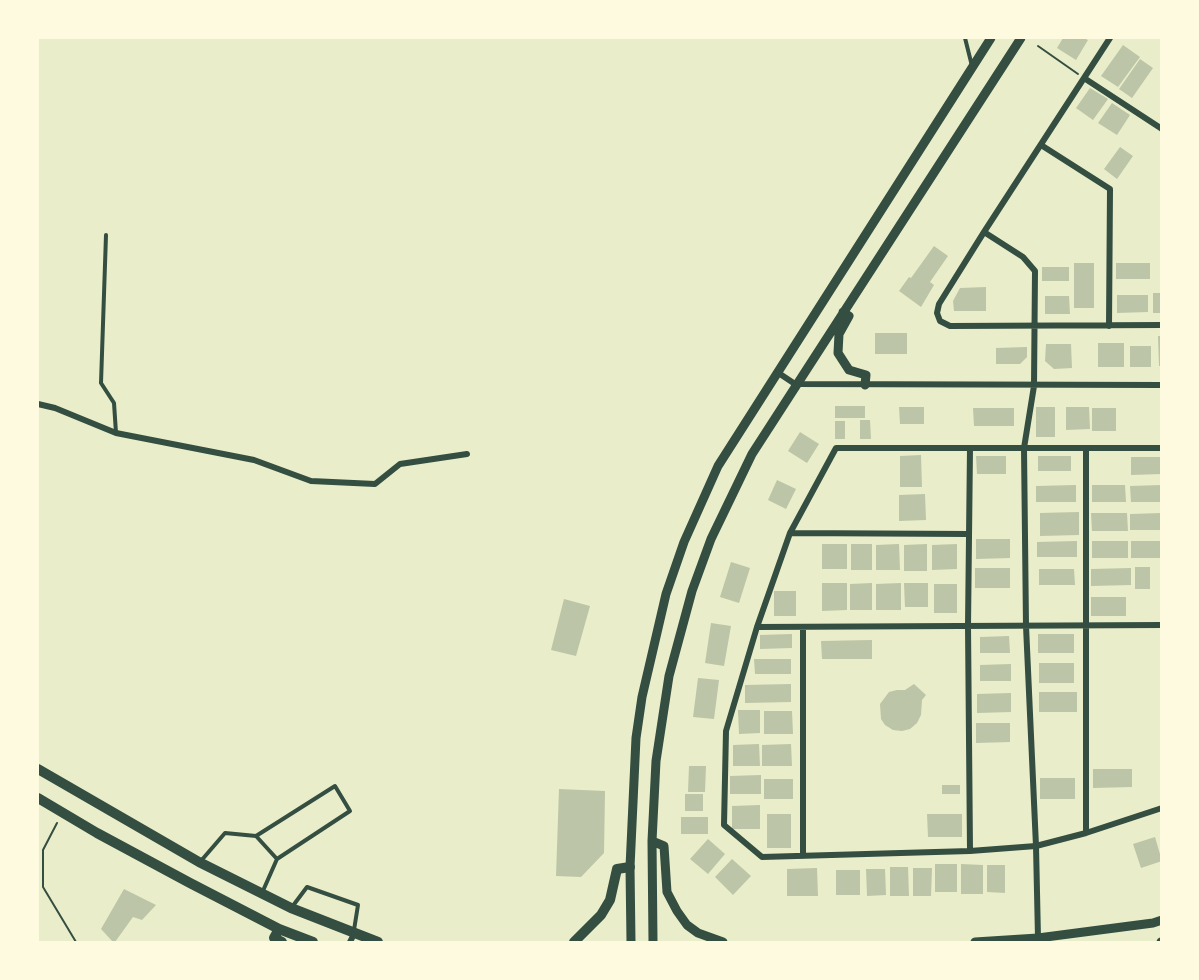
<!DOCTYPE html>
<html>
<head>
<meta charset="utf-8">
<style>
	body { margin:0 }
	#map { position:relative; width:1199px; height:980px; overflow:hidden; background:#e9edc9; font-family:"Source Serif 4",serif }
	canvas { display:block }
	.frame { position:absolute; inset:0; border:39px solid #fefae0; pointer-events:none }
</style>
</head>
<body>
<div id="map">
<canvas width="1199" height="980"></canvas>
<div class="frame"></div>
</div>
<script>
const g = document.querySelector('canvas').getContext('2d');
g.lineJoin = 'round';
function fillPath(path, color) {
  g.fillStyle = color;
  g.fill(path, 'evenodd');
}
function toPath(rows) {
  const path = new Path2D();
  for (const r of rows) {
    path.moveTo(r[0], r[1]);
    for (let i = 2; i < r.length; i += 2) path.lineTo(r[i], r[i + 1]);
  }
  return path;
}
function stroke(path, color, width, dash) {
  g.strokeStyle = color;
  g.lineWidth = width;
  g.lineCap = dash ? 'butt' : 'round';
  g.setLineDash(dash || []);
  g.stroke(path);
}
fillPath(toPath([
	[1063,38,1084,38,1088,40,1076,60,1057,48],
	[1123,45,1140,57,1118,87,1101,76],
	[1140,59,1153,68,1132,98,1119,89],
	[1090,88,1108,99,1093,120,1076,108],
	[1112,103,1130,115,1117,135,1098,123],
	[1120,147,1133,156,1117,179,1104,169],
	[934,246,948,256,930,282,934,285,921,307,899,291,909,277,911,278],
	[1074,263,1094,263,1094,308,1074,308],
	[1116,263,1150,263,1150,279,1116,279],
	[1042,267,1069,267,1069,281,1042,281],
	[986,287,986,311,954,311,953,301,960,288],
	[1153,293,1162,293,1162,313,1153,313],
	[1117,295,1148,295,1148,312,1117,313],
	[1045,296,1069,296,1070,314,1045,314],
	[875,333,907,333,907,354,875,354],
	[1158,336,1162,336,1162,366,1159,366],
	[1098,343,1124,343,1124,367,1098,367],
	[1046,344,1071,344,1072,368,1054,369,1045,361],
	[1130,346,1151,346,1151,367,1130,367],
	[1027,347,1027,357,1020,364,996,364,996,348],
	[835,406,865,406,865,418,835,418],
	[899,407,924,407,924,424,900,424],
	[1036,407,1055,407,1055,437,1036,437],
	[1066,407,1089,407,1090,429,1066,430],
	[973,408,1014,408,1014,426,974,426],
	[1092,408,1116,408,1116,431,1092,431],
	[860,420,870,420,871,439,860,439],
	[835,421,845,421,845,439,835,439],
	[800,432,819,444,807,463,788,451],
	[921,455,922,487,900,487,900,456],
	[976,456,1006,456,1006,474,977,474],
	[1038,456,1071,456,1071,471,1038,471],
	[1131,457,1162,457,1162,474,1131,475],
	[777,480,796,489,786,509,768,500],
	[1076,485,1076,502,1036,502,1036,486],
	[1092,485,1125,485,1126,502,1092,502],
	[1162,485,1162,502,1131,502,1130,486],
	[925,494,926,520,899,521,899,495],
	[1079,512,1079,535,1040,536,1040,513],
	[1091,513,1127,513,1128,531,1092,531],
	[1162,513,1162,530,1130,530,1130,514],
	[976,539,1010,539,1010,558,976,559],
	[1077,541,1077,557,1037,557,1037,542],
	[1092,541,1128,541,1128,558,1092,558],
	[1131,541,1162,541,1162,558,1131,558],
	[822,544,847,544,847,569,822,569],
	[851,544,872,544,872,570,851,570],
	[899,544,900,570,876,570,876,545],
	[927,544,927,571,904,571,904,545],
	[957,544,957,569,932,570,932,545],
	[731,562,750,568,739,603,720,597],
	[1135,567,1150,567,1150,589,1135,589],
	[975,568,1010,568,1010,588,975,588],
	[1131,568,1131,585,1091,586,1091,569],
	[1039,569,1074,569,1075,585,1039,585],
	[822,583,847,583,847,610,822,611],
	[872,583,872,610,850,610,850,584],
	[901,583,901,610,876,610,876,584],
	[904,583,928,583,928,607,905,607],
	[934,584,957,584,957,613,934,613],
	[774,591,796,591,796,616,774,616],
	[1091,597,1126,597,1126,616,1091,616],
	[564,599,590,606,576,656,551,650],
	[711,623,731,626,724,666,705,663],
	[792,634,792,648,760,649,760,635],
	[1038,634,1074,634,1074,653,1038,653],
	[1009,636,1010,653,980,653,980,637],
	[872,640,872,659,822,659,821,641],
	[754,659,791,659,791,674,755,674],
	[1039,663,1074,663,1074,683,1039,683],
	[1011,664,1011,681,980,681,980,665],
	[698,678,719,680,714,719,693,717],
	[791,684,791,702,745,703,745,685],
	[914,684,926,695,922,700,921,715,917,723,910,729,902,731,893,730,885,725,881,719,880,704,889,692,897,690,905,690],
	[1039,692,1077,692,1077,712,1039,712],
	[1011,693,1011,712,977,713,977,694],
	[738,710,760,710,760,733,739,734],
	[764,711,792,711,793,734,764,734],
	[976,723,1010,723,1010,742,976,743],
	[759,744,760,766,733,766,733,745],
	[791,744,792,766,762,766,762,745],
	[689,766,706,766,705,792,688,792],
	[1093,769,1132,769,1132,787,1093,788],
	[761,775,761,794,730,794,730,776],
	[1040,778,1075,778,1075,799,1040,799],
	[764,779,793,779,793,799,764,799],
	[942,785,960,785,960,794,942,794],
	[559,789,605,791,604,853,581,877,556,876],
	[685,794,703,794,703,811,685,811],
	[760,805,760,829,732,829,732,806],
	[767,814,791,814,791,848,767,848],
	[927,814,962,814,962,837,928,837],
	[681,817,708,817,708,834,681,834],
	[1155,837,1162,861,1141,868,1133,844],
	[708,839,725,854,708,874,690,859],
	[732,859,751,876,733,895,715,877],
	[935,864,957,864,957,892,935,892],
	[961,864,983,865,983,894,961,894],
	[987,865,1005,865,1005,893,987,892],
	[890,867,908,867,909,896,890,896],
	[817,868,818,896,787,896,787,869],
	[913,868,932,868,931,896,913,896],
	[866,869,885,869,886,895,867,896],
	[836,870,860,870,860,895,836,895],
	[124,889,156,905,142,920,133,917,115,942,113,942,101,929]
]), '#bcc5a7');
stroke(toPath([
	[1038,46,1078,74],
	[57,823,43,850,43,887,76,942]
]), '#344e41', 2);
stroke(toPath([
	[965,38,972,66],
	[106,235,101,383,114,403,116,433],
	[256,836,277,859],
	[200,862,225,833,256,836,335,786,350,811,277,859,262,893],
	[292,907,307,887,358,905,354,930]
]), '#344e41', 4);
stroke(toPath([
	[1110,38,984,232,939,304,937,313,940,321,950,326,1162,325],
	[1084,78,1162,129],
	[1041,145,1110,189,1109,326],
	[984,232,1023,257,1035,271,1034,386,1024,448,1026,626,1036,846,1038,938],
	[777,372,795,384,1162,385],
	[38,404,55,408,116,433,254,460,311,481,375,484,400,464,467,454],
	[970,448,968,626,970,851],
	[1162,448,836,448,790,533,757,627,726,731,724,825,762,857,970,851,1036,846,1086,833,1162,808],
	[790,533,968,534],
	[757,627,1162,625],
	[803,627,803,856],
	[1086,833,1086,448],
	[350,942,354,934]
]), '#344e41', 6);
stroke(toPath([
	[843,312,849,316,839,334,838,353,849,370,866,375,865,385],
	[652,841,664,846,667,892,677,911,687,925,698,933,723,942],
	[631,942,630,867,636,738,642,697,666,594,684,542,718,466,991,38],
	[653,942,652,841,656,761,669,676,692,591,711,539,752,454,1021,38],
	[975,942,1038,938,1153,923,1162,920],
	[1161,942,1162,942]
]), '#344e41', 9);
stroke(toPath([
	[38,769,199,862,291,908,378,942],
	[38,798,97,833,190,883,279,929,313,942],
	[279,929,274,938,282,942],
	[574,942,601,915,610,900,617,869,630,867]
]), '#344e41', 10);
</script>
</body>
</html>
